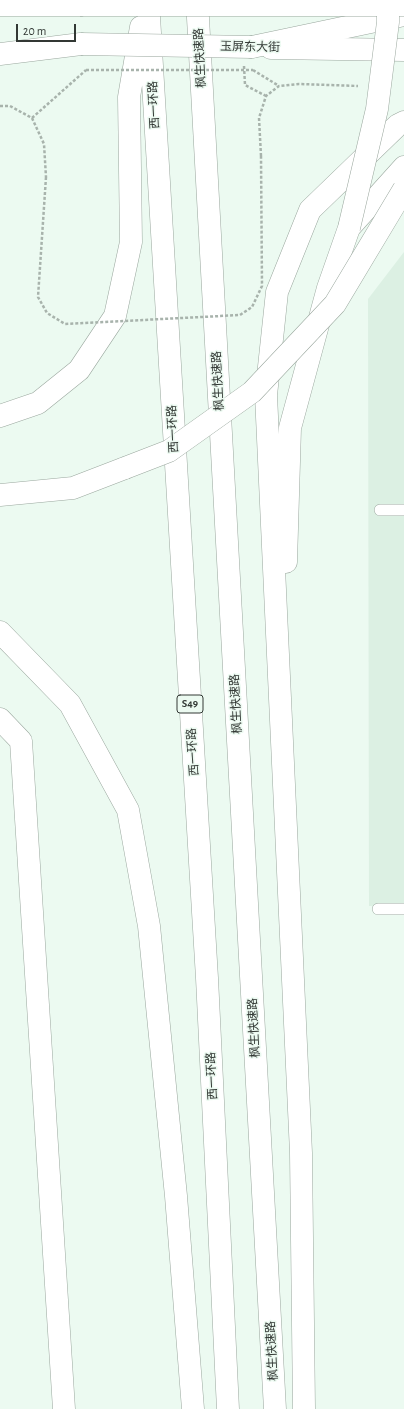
<!DOCTYPE html>
<html>
<head>
<meta charset="utf-8">
<style>
	body { margin:0 }
	#map { position:relative; width:404px; height:1409px; overflow:hidden; background:#ecfaf1; font-family:"Alegreya Sans",sans-serif }
	canvas { display:block }
	.scale { position:absolute; left:16px; top:24px; width:60px; height:18px; box-sizing:border-box; border:2px solid #323834; border-top:0; padding-left:5px; font-size:12px; line-height:14px; white-space:nowrap; color:#323834; -webkit-text-stroke:3px #ecfaf1; paint-order:stroke }
</style>
</head>
<body>
<div id="map">
<canvas width="404" height="1409"></canvas>
<div class="scale">20 m</div>
</div>
<script>
const g = document.querySelector('canvas').getContext('2d');
g.lineJoin = 'round';
function fillPath(path, color) {
  g.fillStyle = color;
  g.fill(path, 'evenodd');
}
function toPath(rows) {
  const path = new Path2D();
  for (const r of rows) {
    path.moveTo(r[0], r[1]);
    for (let i = 2; i < r.length; i += 2) path.lineTo(r[i], r[i + 1]);
  }
  return path;
}
function stroke(path, color, width, dash) {
  g.strokeStyle = color;
  g.lineWidth = width;
  g.lineCap = dash ? 'butt' : 'round';
  g.setLineDash(dash || []);
  g.stroke(path);
}
function label(font, color, halo, rows, align = 'center') {
  g.font = font + ' "Alegreya Sans","Noto Sans SC",sans-serif';
  g.lineWidth = 3;
  g.setLineDash([]);
  g.textBaseline = 'middle';
  g.strokeStyle = halo;
  g.fillStyle = color;
  for (const [text, x, y, turn = 0] of rows) {
    g.save();
    g.translate(x, y);
    g.rotate((+turn || 0) * Math.PI / 180);
    g.textAlign = isNaN(turn) ? turn : align;
    if (halo) g.strokeText(text, 0, 0);
    g.fillText(text, 0, 0);
    g.restore();
  }
}
fillPath(toPath([
	[404,252,404,905,369,906,368,299]
]), '#dcf0e3');
const service = toPath([
	[380,510,404,510],
	[378,909,404,909]
]);
const minor = toPath([
	[0,719,21,741,64,1409]
]);
const primary = toPath([
	[271,48,404,50]
]);
const trunk = toPath([
	[148,0,207,978,228,1409],
	[197,0,275,1409],
	[0,5,80,5],
	[252,47,404,15],
	[0,54,81,44],
	[0,416,38,403,79,370,115,316,131,242,129,97,141,27],
	[0,495,73,488,125,468],
	[286,562,290,428,328,288,349,228,404,167],
	[0,632,70,704,128,810,149,926,176,1196,193,1409],
	[304,1409,301,1153,266,395,277,292,310,210,398,125,404,122]
]);
stroke(service, '#9aa79e', 12);
stroke(minor, '#9aa79e', 23);
stroke(primary, '#9aa79e', 23);
stroke(trunk, '#9aa79e', 23);
stroke(toPath([
	[244,66,245,85,266,96],
	[253,70,279,86],
	[0,106,10,106,32,118,44,144,46,177],
	[32,118,86,70],
	[261,156,259,118,266,96,279,86,299,84,358,86]
]), '#a8b3ac', 2.5, [3, 2]);
stroke(service, '#fff', 11);
stroke(minor, '#fff', 22);
stroke(primary, '#fff', 22);
stroke(trunk, '#fff', 22);
const primaryBridge = toPath([
	[81,44,252,47]
]);
const trunkBridge = toPath([
	[80,5,404,5],
	[349,228,377,109,388,22,388,0],
	[125,468,169,451,252,392,335,304,404,189]
]);
stroke(primaryBridge, '#9aa79e', 23, []);
stroke(trunkBridge, '#9aa79e', 23, []);
stroke(toPath([
	[86,70,253,70],
	[46,177,38,297,47,313,65,324,240,315,252,307,262,286,261,156]
]), '#a8b3ac', 2.5, [3, 2]);
stroke(primaryBridge, '#fff', 22);
stroke(trunkBridge, '#fff', 22);
for (const [x, y, w] of [
	[190,704,26]
]) {
  const box = new Path2D();
  box.roundRect(x - w / 2, y - 9, w, 18, 3);
  g.fillStyle = '#ecfaf1';
  g.fill(box);
  stroke(box, '#323834', 1);
}
label('bold 11px', '#323834', null, [
	["S49",190,704]
]);
label('12px', '#323834', '#ecfaf1', [
	["玉屏东大街",250,47,1],
	["枫生快速路",200,58,-93],
	["西一环路",154,105,-93],
	["枫生快速路",218,381,-93],
	["西一环路",173,429,-93],
	["枫生快速路",236,704,-93],
	["西一环路",193,752,-94],
	["枫生快速路",254,1028,-93],
	["西一环路",212,1076,-93],
	["枫生快速路",272,1351,-93]
]);
</script>
</body>
</html>
